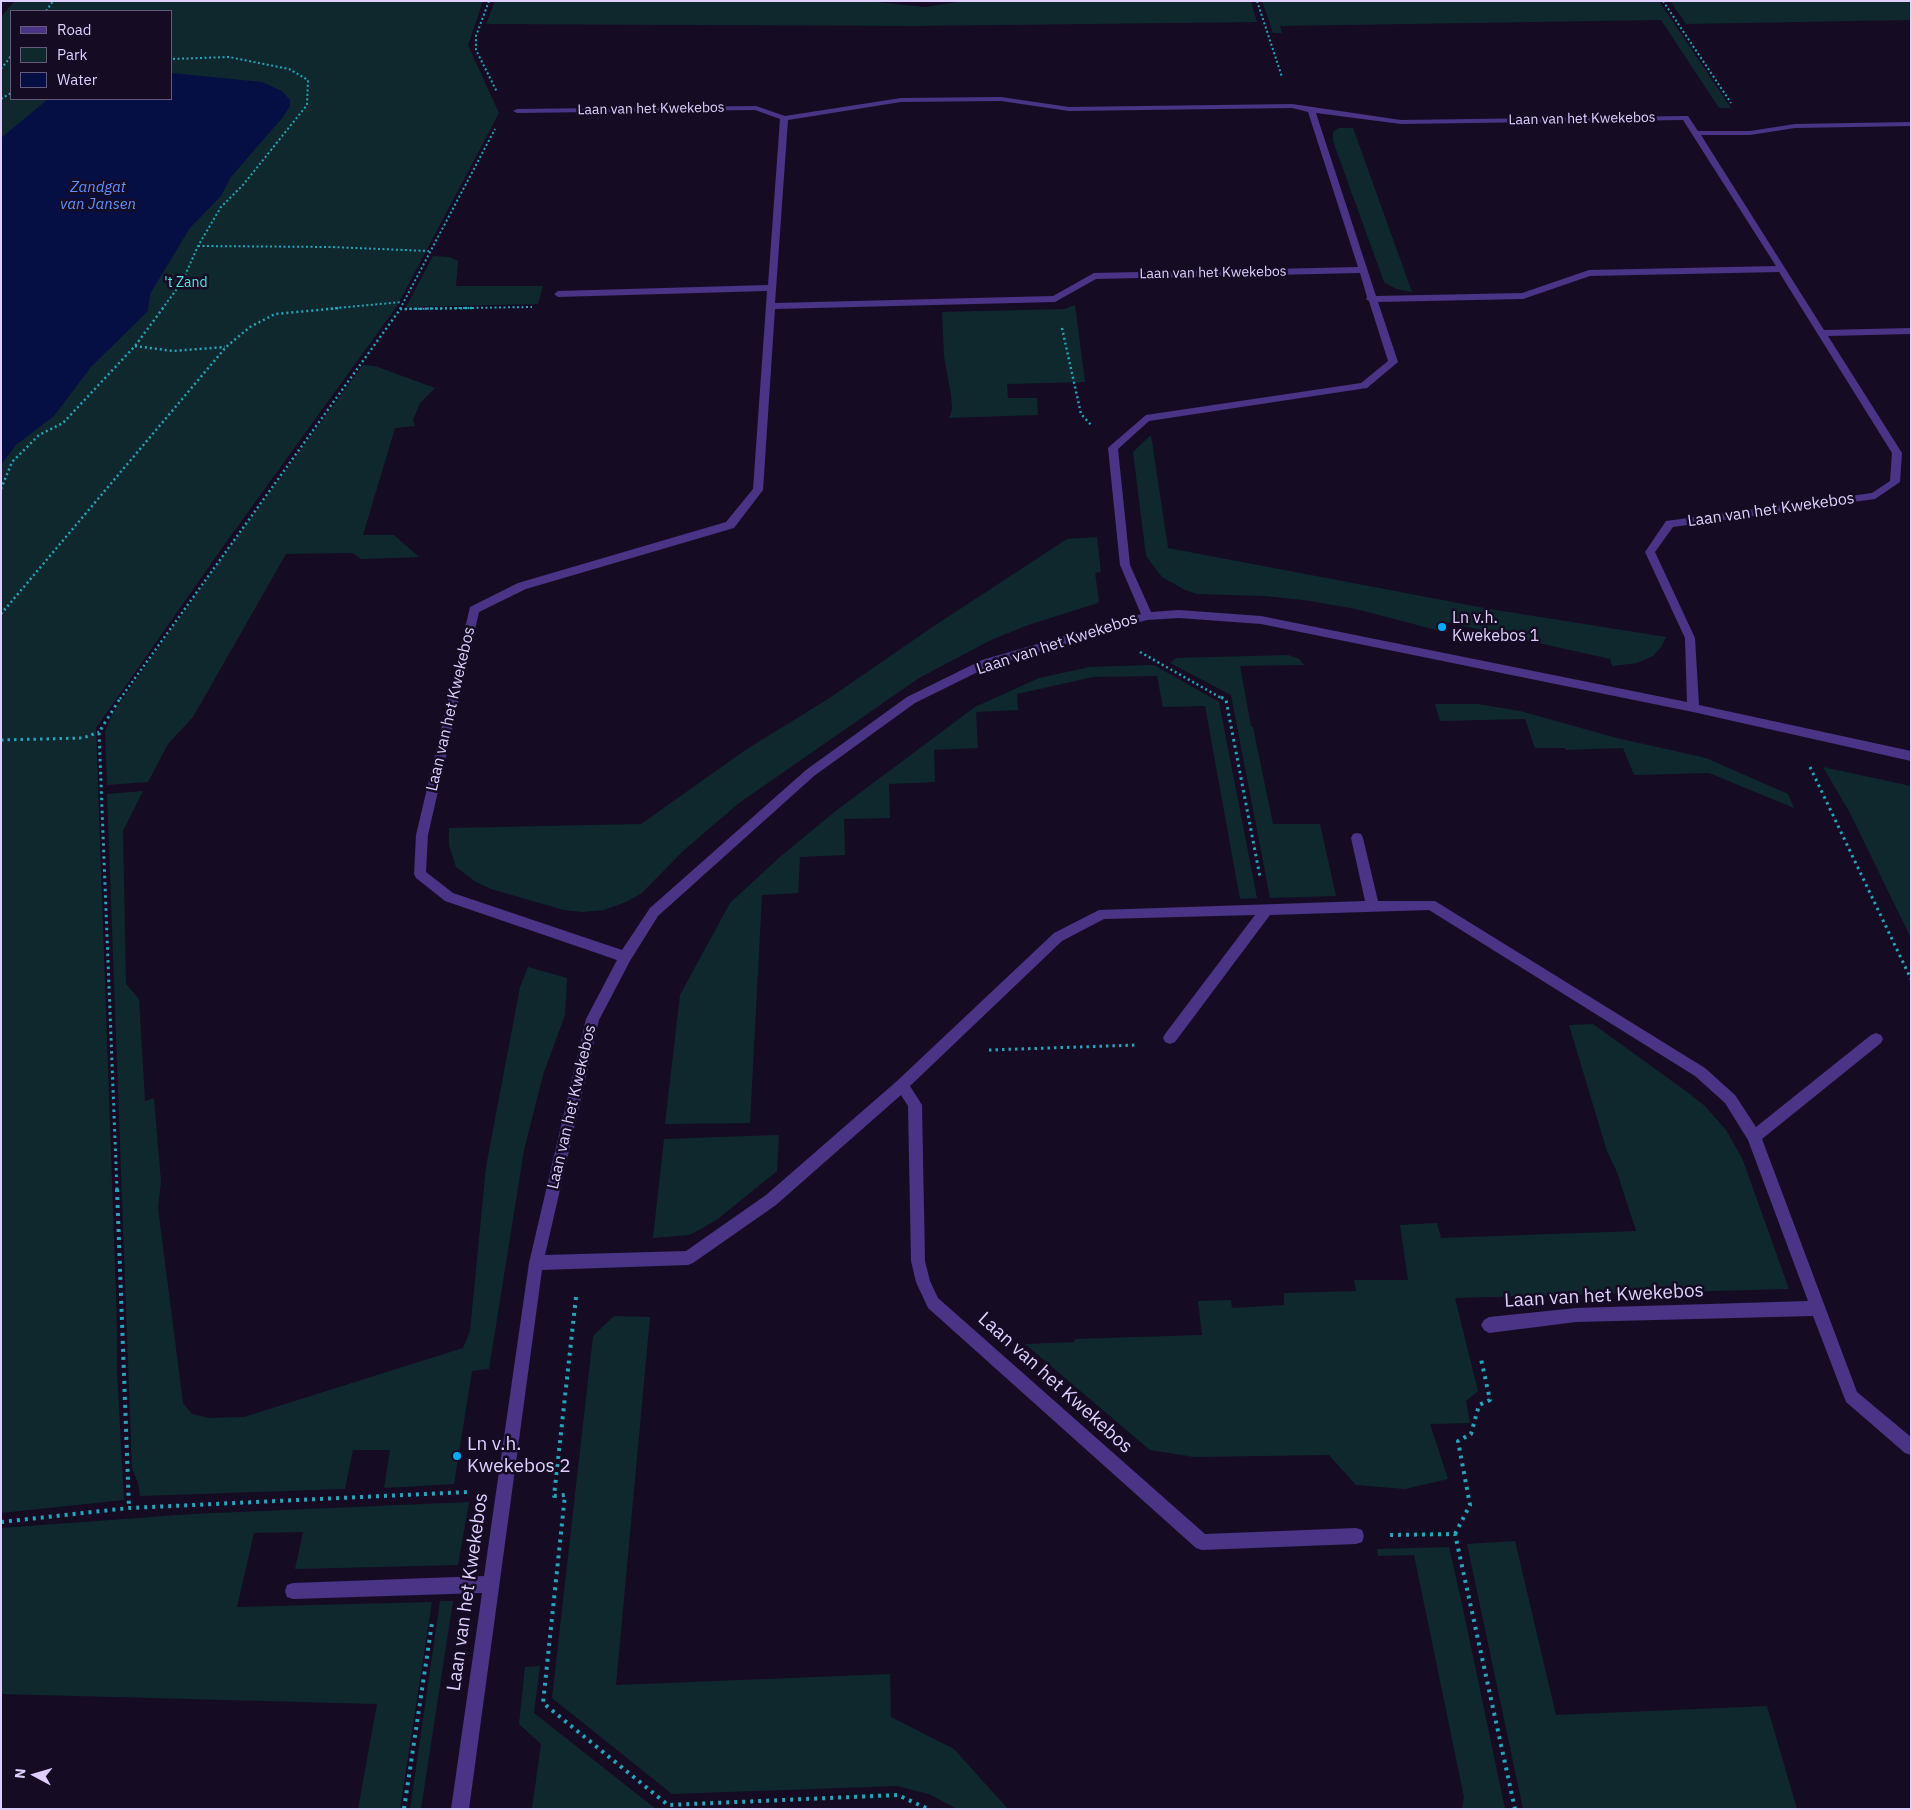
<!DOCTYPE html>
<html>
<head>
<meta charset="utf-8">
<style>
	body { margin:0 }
	#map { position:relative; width:1912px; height:1810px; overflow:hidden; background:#150c24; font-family:"IBM Plex Sans",sans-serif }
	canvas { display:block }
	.frame { position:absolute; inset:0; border:2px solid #dfcfff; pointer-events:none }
	.legend { position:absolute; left:10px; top:10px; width:162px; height:90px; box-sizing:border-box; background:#150c24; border:1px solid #665a7c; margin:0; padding:6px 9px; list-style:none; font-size:15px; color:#dfcfff }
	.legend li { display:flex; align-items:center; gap:10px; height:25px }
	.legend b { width:25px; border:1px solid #665a7c }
	.north { position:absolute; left:10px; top:1750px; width:50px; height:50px; -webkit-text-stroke:4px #150c24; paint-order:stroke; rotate:276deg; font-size:14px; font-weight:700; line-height:20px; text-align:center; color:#dfcfff }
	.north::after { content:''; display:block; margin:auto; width:18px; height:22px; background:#dfcfff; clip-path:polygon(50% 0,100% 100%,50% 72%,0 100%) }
</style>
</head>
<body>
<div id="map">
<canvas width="1912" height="1810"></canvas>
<div class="frame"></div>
<ul class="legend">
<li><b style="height:6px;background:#493486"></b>Road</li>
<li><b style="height:14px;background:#0f282e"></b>Park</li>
<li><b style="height:14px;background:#060f43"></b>Water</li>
</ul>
<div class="north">N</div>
</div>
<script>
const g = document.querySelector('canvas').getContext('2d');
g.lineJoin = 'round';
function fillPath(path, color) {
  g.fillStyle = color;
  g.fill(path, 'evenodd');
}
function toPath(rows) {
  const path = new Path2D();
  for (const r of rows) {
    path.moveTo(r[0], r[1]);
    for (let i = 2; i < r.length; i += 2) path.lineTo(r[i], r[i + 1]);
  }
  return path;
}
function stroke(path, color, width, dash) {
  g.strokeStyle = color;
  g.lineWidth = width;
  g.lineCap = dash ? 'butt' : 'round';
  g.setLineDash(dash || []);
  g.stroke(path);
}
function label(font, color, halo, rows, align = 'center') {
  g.font = font + ' "IBM Plex Sans",sans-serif';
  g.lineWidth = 5;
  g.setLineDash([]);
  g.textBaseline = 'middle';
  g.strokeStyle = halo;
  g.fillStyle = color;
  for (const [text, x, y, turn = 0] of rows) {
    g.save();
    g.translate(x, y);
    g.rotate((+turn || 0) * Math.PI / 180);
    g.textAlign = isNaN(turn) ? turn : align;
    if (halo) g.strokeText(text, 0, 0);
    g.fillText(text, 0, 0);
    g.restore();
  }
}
fillPath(toPath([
	[15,1,483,1,468,45,499,113,397,306,222,548,96,728,117,1324,117,1371,124,1500,1,1513,1,17],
	[11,11,171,11,171,99,11,99],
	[495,1,867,1,925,7,965,1,1251,1,1257,22,914,26,486,24],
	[1262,1,1659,1,1731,108,1719,108,1661,20,1280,26,1282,33,1273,33],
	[1670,1,1911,2,1911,20,1686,24],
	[1339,128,1353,128,1412,292,1396,289,1384,282,1333,141,1333,132],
	[433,256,449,257,458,261,456,286,543,286,538,304,406,307],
	[1075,305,1085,382,1007,384,1008,398,1037,398,1038,415,949,418,952,409,951,395,944,356,942,312,1064,309],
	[363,365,375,366,435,388,420,403,413,420,415,426,395,428,363,535,394,535,419,557,361,559,353,553,286,554,193,717,168,744,148,782,107,785,105,732,112,714,228,549],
	[1151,435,1168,548,1490,609,1666,637,1661,647,1653,656,1637,663,1612,666,1610,659,1441,621,1440,631,1356,609,1304,600,1264,596,1197,594,1185,590,1162,577,1146,556,1133,452],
	[1097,537,1101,572,1095,573,1099,601,1098,603,1028,625,991,640,919,678,739,803,683,851,642,893,626,902,604,910,583,912,564,910,491,889,476,882,456,867,449,845,449,828,641,824,747,749,828,699,931,628,1067,539],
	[1288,655,1299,659,1304,665,1240,666,1251,726,1253,727,1273,824,1320,824,1336,896,1270,898,1231,695,1170,663,1176,658],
	[1154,665,1219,702,1257,898,1240,899,1205,706,1163,707,1157,676,1093,677,1017,694,1018,710,976,712,978,748,934,750,935,782,889,784,890,818,844,819,845,855,800,857,798,893,762,895,750,1123,665,1124,680,995,730,903,781,856,837,810,975,707,1039,678,1090,667],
	[1435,704,1478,704,1520,711,1617,738,1706,758,1788,794,1794,808,1709,773,1634,775,1623,748,1566,750,1565,748,1535,748,1525,719,1440,721],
	[1823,767,1911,786,1911,938,1850,813],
	[143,791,123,831,126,984,139,999,145,1101,154,1098,161,1182,158,1208,183,1403,192,1414,209,1418,244,1417,463,1348,470,1331,486,1167,520,987,528,967,567,978,565,1015,543,1075,524,1150,489,1369,472,1371,454,1484,384,1488,390,1450,353,1450,345,1489,140,1496,138,1483,132,1468,107,794],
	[1593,1024,1683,1089,1705,1106,1726,1130,1742,1158,1789,1289,1455,1298,1478,1391,1466,1401,1470,1423,1430,1424,1448,1479,1405,1489,1356,1485,1329,1455,1194,1457,1150,1450,1025,1344,1074,1342,1075,1339,1202,1335,1198,1301,1231,1300,1232,1308,1284,1305,1284,1293,1356,1291,1354,1280,1408,1280,1400,1225,1437,1223,1441,1238,1636,1231,1617,1172,1607,1151,1569,1025],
	[779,1135,777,1171,719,1218,701,1229,689,1235,653,1238,664,1139],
	[614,1316,650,1317,616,1685,890,1674,891,1717,954,1749,1008,1809,957,1809,929,1794,897,1786,672,1794,552,1698,593,1336],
	[469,1502,458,1565,295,1569,303,1532,254,1533,237,1607,432,1602,400,1809,358,1809,377,1704,1,1694,1,1528,192,1514],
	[1515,1541,1556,1715,1767,1706,1797,1809,1523,1809,1467,1544],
	[1449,1547,1462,1604,1505,1809,1462,1809,1464,1797,1414,1555,1378,1556,1377,1549],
	[440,1601,453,1601,421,1809,410,1809],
	[540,1666,534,1713,656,1809,532,1809,541,1744,519,1724,525,1667]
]), '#0f282e');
fillPath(toPath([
	[171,73,262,82,282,91,290,100,290,106,283,117,231,177,221,196,190,228,150,294,148,311,91,367,54,416,16,445,1,465,1,138,48,99,171,99]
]), '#060f43');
stroke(toPath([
	[489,1,476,36,476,50,497,92],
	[1257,1,1282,77],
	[1663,1,1731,103],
	[46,11,53,1],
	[1,69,11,56],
	[1,99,11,93],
	[198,246,331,247,429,251],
	[162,309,182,282,198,246,221,207,243,185,307,105,308,80,289,69,229,57,171,59],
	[326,309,402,302],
	[400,309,532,307],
	[400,309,495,129]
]), '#26a4bb', 2, [2, 2.5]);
stroke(toPath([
	[400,309,472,308],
	[1062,328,1081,414,1092,426],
	[135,346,173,351,225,347],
	[1,489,12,462,39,435,63,423,135,346,163,308],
	[1,614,226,347,250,327,275,314,340,308],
	[1140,652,1223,699],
	[120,699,401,308]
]), '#26a4bb', 2.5, [2, 3]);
stroke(toPath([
	[1221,697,1226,700,1260,877],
	[1,740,83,738,99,732],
	[1810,767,1911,979],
	[989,1050,1138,1045],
	[117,1190,99,732,121,697]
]), '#26a4bb', 3, [2.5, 4]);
stroke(toPath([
	[117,1189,129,1508],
	[576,1297,554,1496,565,1495,543,1703,668,1805,898,1795,928,1809],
	[1,1522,129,1508,468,1492],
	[1455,1534,1470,1505,1458,1441,1471,1434,1479,1405,1490,1400,1481,1359],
	[1390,1535,1455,1534,1515,1809],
	[404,1809,432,1623]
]), '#26a4bb', 4, [3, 5]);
fillPath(toPath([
	[1001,97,1069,107,1292,104,1401,120,1685,116,1688,116,1698,131,1750,131,1795,124,1911,122,1911,126,1795,128,1750,135,1701,135,1824,330,1911,328,1911,334,1828,336,1902,453,1900,482,1875,499,1673,527,1655,552,1695,638,1699,705,1911,751,1911,761,1693,712,1261,624,1179,618,1147,620,990,666,915,703,814,776,658,916,630,961,599,1020,545,1255,686,1251,766,1195,897,1081,1054,933,1099,910,1365,901,1351,838,1353,834,1357,833,1361,834,1363,838,1378,901,1435,901,1705,1068,1735,1095,1756,1127,1871,1035,1876,1033,1881,1035,1883,1039,1881,1043,1762,1139,1857,1392,1911,1437,1911,1455,1905,1453,1846,1402,1813,1316,1576,1322,1489,1333,1484,1330,1481,1325,1484,1320,1489,1317,1576,1308,1808,1301,1748,1140,1725,1103,1695,1076,1429,910,1270,915,1175,1042,1170,1044,1165,1042,1163,1038,1165,1034,1255,915,1104,919,1062,941,910,1086,922,1105,925,1261,930,1281,938,1298,1205,1534,1356,1528,1362,1530,1364,1536,1362,1542,1356,1544,1202,1550,1196,1548,928,1308,916,1282,911,1261,908,1106,901,1095,776,1205,693,1263,688,1265,542,1270,469,1809,451,1809,482,1593,293,1599,287,1597,285,1591,287,1585,293,1583,484,1576,529,1263,586,1019,617,960,445,901,416,878,414,874,416,835,470,607,518,583,726,522,753,489,767,291,558,297,554,294,558,291,768,285,780,119,755,110,517,113,513,111,517,109,756,106,785,116,901,98,1001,97],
	[1001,101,1069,111,1292,108,1308,112,1358,267,1094,273,1053,296,775,303,788,120,901,102,1001,101],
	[1316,113,1401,124,1683,120,1776,266,1589,270,1522,293,1376,296,1316,113],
	[1779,272,1892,453,1890,481,1872,493,1666,521,1645,552,1685,638,1687,702,1261,616,1179,610,1151,612,1130,565,1118,449,1149,421,1367,388,1398,362,1378,302,1523,299,1590,276,1779,272],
	[1360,273,1367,297,1366,299,1369,301,1388,361,1361,383,1146,415,1110,446,1108,448,1120,565,1141,614,982,660,907,697,806,770,650,908,622,950,453,893,426,872,428,835,479,612,526,589,734,528,763,490,775,309,1055,302,1096,279,1360,273]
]), '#493486');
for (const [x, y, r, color] of [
	[1442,627,5,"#00abfa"],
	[457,1456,5,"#00abfa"]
]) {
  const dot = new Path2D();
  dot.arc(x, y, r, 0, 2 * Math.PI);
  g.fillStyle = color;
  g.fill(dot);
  stroke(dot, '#150c24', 2);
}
label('14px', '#dfcfff', '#150c24', [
	["Laan van het Kwekebos",651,109,-1],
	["Laan van het Kwekebos",1582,119,-1],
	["Laan van het Kwekebos",1213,273,-1]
]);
label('14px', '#53e7e2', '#150c24', [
	["'t Zand",186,283]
]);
label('italic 15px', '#5d91ff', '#150c24', [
	["Zandgat",98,188],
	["van Jansen",98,205]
]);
label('16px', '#dfcfff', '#150c24', [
	["Laan van het Kwekebos",1771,510,-8],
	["Laan van het Kwekebos",1057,644,-18],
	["Laan van het Kwekebos",451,709,-77],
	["Laan van het Kwekebos",572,1107,-77]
]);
label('16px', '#dfcfff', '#150c24', [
	["Ln v.h.",1452,618],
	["Kwekebos 1",1452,636]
], 'left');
label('19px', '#dfcfff', '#150c24', [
	["Laan van het Kwekebos",1604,1296,-3],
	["Laan van het Kwekebos",1055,1383,42],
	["Laan van het Kwekebos",468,1592,-82]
]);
label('19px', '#dfcfff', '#150c24', [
	["Ln v.h.",467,1445],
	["Kwekebos 2",467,1467]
], 'left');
</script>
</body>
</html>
